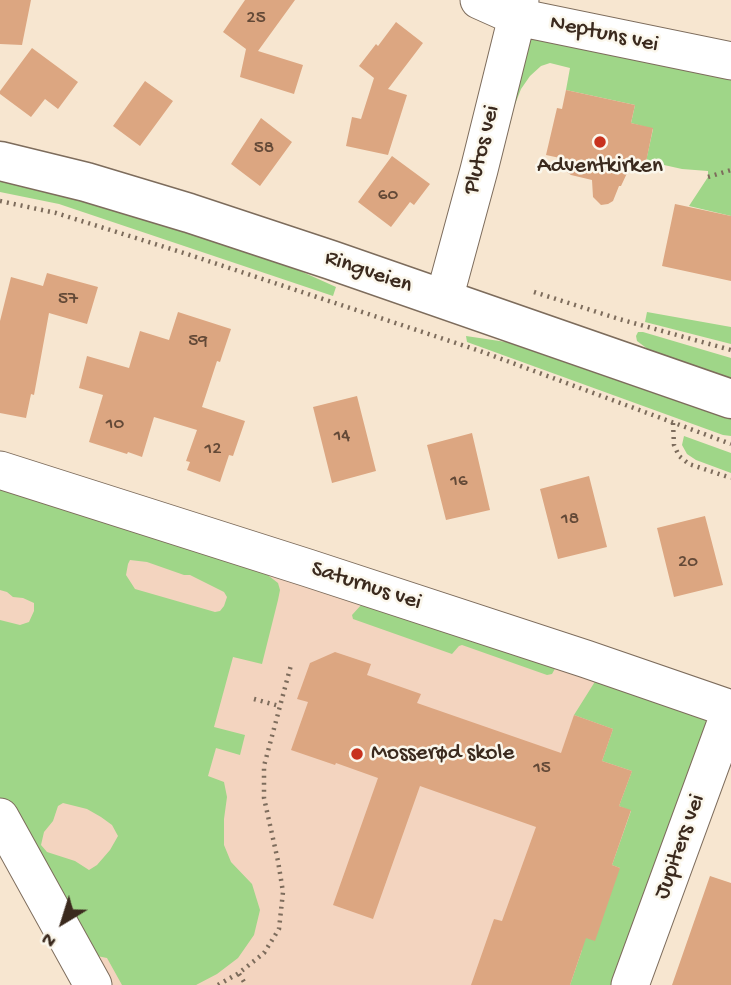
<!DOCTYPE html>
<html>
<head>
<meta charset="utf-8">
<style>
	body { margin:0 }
	#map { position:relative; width:731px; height:985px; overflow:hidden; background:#f7e6d0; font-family:"Gochi Hand",sans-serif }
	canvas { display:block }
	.north { position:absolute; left:28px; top:887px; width:70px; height:70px; -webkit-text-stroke:5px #fbf7ec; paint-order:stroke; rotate:218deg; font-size:19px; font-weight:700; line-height:28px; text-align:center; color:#3b2a1e }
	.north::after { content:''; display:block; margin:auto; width:24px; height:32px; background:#3b2a1e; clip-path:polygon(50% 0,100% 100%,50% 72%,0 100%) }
</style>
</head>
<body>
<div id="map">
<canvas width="731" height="985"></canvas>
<div class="north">N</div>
</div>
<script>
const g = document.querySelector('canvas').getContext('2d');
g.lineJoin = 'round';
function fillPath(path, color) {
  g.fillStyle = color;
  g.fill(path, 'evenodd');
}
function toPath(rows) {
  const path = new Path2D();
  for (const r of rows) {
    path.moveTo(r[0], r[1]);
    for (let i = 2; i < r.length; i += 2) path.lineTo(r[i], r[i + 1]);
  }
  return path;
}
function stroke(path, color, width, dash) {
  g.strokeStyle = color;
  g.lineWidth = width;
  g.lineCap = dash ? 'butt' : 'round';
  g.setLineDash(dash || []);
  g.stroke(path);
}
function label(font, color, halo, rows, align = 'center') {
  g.font = font + ' "Gochi Hand",sans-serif';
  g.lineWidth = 5;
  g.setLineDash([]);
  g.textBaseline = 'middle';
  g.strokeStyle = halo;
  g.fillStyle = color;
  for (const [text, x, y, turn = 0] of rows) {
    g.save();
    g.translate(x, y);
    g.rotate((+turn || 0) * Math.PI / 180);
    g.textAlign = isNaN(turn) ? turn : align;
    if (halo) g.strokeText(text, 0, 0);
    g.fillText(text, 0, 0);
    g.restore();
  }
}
fillPath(toPath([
	[0,470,715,702,644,985,112,985,0,785]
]), '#f3d4bf');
fillPath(toPath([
	[528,37,731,73,731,216,689,206,708,177,708,171,682,169,646,161,653,129,631,123,635,105,566,90,570,68,550,63,541,66,530,76,521,89,514,107,509,128,501,127],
	[0,180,53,192,267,256,336,287,333,296,59,204,0,192],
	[647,312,731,327,731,344,645,322],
	[638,332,643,332,731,358,731,384,653,353,637,341,636,336],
	[466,336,526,345,731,417,731,436,723,435,467,342],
	[684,436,731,453,731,473,696,460,687,454,682,445],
	[0,481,265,573,278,583,280,590,278,600,262,664,233,657,214,727,245,735,240,755,216,748,208,776,224,782,227,797,224,819,224,845,231,862,252,884,260,910,254,935,238,958,217,974,196,985,122,985,107,958,97,956,0,799,0,620,20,625,29,622,34,611,34,603,23,598,13,597,7,592,0,590],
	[130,560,147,562,184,575,190,575,224,592,227,597,224,606,220,611,215,612,135,589,126,575,128,564],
	[63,803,87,809,101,817,112,825,118,836,110,850,97,865,89,870,75,861,47,852,41,845,44,832,53,821,58,806],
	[362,604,557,665,552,674,547,675,462,645,459,646,452,654,353,619,352,615],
	[596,680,710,719,621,985,570,985,582,950,569,945,620,868,612,865,631,811,619,806,632,771,602,761,613,729,574,715]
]), '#9fd688');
fillPath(toPath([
	[0,0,31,0,22,45,0,44],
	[245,0,295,0,258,51,303,65,294,94,240,77,246,49,223,32],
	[396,22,423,43,388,89,407,95,388,155,346,146,352,117,361,119,374,78,359,66,376,44,378,46],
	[32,48,78,82,58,109,45,99,31,117,0,94,0,91],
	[145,81,173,101,140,146,113,126],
	[566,90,635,105,631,123,653,128,644,172,629,169,621,186,619,186,613,201,608,204,601,205,593,197,592,180,571,175,564,170,560,158,546,155,557,108,562,109],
	[261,118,292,142,260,186,231,164],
	[392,156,430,184,414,205,410,202,391,227,358,202],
	[675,204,731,216,731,281,662,266],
	[47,273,98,287,87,324,49,313,34,395,31,394,26,418,0,413,0,321,11,277,43,286],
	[178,312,231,329,220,362,217,361,202,407,245,421,233,456,229,455,220,482,187,470,190,462,186,461,197,430,154,417,142,457,128,452,127,454,89,442,103,395,79,388,87,356,129,368,140,331,169,340],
	[357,396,376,471,332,483,313,407],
	[472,433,490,510,446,520,427,445],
	[589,476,607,547,558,559,540,489],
	[705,516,723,585,674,597,657,528],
	[335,652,371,664,367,675,421,694,417,703,561,753,574,715,613,729,602,761,632,771,619,806,631,810,612,865,620,868,595,941,586,938,570,985,471,985,494,919,502,921,536,827,420,786,373,919,333,905,378,778,336,763,335,765,291,750,308,702,297,699,310,663],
	[710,876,731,883,731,985,672,985]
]), '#dca681');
const minor = toPath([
	[479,0,517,17,731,61],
	[444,299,479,170,517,17,520,0],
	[0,470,308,568,586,659,731,709],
	[0,817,93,985],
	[630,985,731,709]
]);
const major = toPath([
	[0,161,86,182,189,213,331,260,731,399]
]);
stroke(minor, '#7d6c5c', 39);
stroke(major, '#7d6c5c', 41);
stroke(toPath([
	[708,177,731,170],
	[0,201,56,213,187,254,480,351,731,444],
	[534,292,619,319,731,350],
	[673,423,674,445,679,456,689,464,731,478],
	[254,699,279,706],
	[239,974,246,985],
	[218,985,239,973,264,953,279,929,283,892,278,861,264,798,264,766,291,665]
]), '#7d6c5c', 4.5, [2, 5]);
stroke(minor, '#fff', 37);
stroke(major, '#fff', 38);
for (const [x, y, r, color] of [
	[600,142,7,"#c8321e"],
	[357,754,7,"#c8321e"]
]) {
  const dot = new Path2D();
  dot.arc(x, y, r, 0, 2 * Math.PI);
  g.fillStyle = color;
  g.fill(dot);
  stroke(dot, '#fbf7ec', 2.5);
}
label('19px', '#634937', null, [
	["25",256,19],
	["58",264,149],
	["60",388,196],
	["57",68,300],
	["59",198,342],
	["10",115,425],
	["14",342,437],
	["12",213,450],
	["16",459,482],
	["18",570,520],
	["20",688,563],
	["15",542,769]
]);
label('23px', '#3b2a1e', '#fbf7ec', [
	["Neptuns vei",604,35,12],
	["Plutos vei",483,150,-76],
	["Ringveien",368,273,19],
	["Saturnus vei",366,587,18],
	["Jupiters vei",681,847,-70]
]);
label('23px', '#3b2a1e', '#fbf7ec', [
	["Adventkirken",600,167],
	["Mosserød skole",371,754,"left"]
]);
</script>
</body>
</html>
